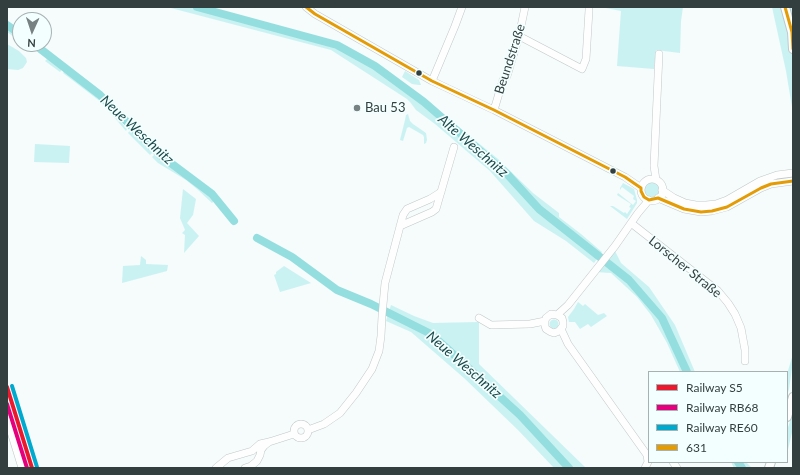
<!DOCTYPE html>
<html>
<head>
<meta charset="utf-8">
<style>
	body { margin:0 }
	#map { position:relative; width:800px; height:475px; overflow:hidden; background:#f6fbfb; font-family:Lato,sans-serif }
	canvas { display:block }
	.frame { position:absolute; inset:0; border:8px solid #333f3f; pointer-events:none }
	.legend { position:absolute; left:648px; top:371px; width:140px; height:92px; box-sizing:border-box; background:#f3fefe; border:1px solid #a6b2b2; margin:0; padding:5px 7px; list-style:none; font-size:12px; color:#333f3f }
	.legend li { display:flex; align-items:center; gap:8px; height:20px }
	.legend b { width:20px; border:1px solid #a6b2b2 }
	.north { position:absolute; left:12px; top:12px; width:40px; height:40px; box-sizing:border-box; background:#f3fefe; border:1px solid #a6b2b2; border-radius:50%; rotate:183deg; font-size:11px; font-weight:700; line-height:16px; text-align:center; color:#333f3f }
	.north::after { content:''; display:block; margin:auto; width:14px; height:18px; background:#778181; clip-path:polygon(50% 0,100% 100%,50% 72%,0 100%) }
</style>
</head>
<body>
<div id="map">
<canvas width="800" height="475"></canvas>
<div class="frame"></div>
<ul class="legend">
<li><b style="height:5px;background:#ec192e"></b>Railway S5</li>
<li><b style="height:5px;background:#e5007d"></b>Railway RB68</li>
<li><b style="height:5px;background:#00a9ce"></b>Railway RE60</li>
<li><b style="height:5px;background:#e39c06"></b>631</li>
</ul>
<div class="north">N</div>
</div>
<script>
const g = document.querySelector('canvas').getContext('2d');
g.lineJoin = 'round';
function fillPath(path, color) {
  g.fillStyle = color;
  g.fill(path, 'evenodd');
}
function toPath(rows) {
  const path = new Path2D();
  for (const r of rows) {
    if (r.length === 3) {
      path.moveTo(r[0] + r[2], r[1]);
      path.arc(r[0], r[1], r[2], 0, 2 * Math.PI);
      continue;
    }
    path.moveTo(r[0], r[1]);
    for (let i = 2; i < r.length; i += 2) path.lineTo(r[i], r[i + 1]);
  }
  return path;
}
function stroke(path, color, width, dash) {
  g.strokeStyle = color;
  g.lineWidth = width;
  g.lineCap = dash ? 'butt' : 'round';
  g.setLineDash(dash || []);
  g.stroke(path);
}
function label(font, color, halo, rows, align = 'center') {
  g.font = font + ' Lato,sans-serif';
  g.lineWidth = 3.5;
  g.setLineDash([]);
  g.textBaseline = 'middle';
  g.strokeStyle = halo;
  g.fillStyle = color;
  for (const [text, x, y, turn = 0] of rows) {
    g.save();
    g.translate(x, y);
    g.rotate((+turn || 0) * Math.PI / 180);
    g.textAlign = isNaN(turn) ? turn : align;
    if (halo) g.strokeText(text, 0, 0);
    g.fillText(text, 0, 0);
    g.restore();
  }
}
fillPath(toPath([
	[167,7,208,7,335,42,408,87,417,93,498,159,533,193,559,213,559,217,581,234,602,252,594,263,566,241,534,221,490,171,435,124,416,110,410,102,407,99,331,50],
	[601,7,683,7,681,21,680,53,656,50,654,69,617,66,621,11],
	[772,7,793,7,793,113,786,71],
	[7,27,20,36,20,41,7,32],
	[7,44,19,51,26,58,27,62,23,68,18,70,7,69],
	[49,57,63,68,60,72,45,61],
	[65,71,102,101,127,129,126,131,101,102,63,73],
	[405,71,419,80,421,85,419,85,412,84,402,77],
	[408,114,410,121,413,124,426,133,427,140,426,143,424,144,424,137,423,135,409,127,407,128,403,141,400,140,405,120,406,115],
	[130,130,153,152,150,155,128,133],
	[35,144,70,146,69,163,34,162],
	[155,154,166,164,177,170,200,186,215,200,212,203,197,189,186,180,158,163,152,157],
	[652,190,8],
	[623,183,634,189,637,200,637,203,627,219,610,206,613,206,624,213,625,212,627,214,631,208,629,207,631,204,617,195,618,193,633,205,636,201,633,199,634,196,622,187,620,190,620,188],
	[183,189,196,199,193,215,187,223,199,236,184,253,185,235,182,233,185,230,180,218],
	[614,249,621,263,649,287,675,325,695,372,680,372,667,343,651,315,637,297,611,273,595,272],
	[141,256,146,260,146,264,168,265,167,271,122,283,123,266,140,265],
	[284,266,311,283,280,292,274,275,276,274,276,272],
	[578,302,583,306,585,304,598,315,604,313,607,316,591,327,588,324,580,329,575,322,569,322,568,317,574,309],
	[391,305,414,316,433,323,479,322,479,364,586,468,554,468,518,430,464,378,411,332,386,321],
	[554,324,4.5],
	[793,354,793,361,789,389,787,396,787,374],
	[793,413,793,428,787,454,787,430],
	[731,462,746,462,752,468,734,468]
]), '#cbf2f2');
stroke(toPath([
	[197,7,337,45,375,66,424,102,508,175,539,209,629,280,662,318,687,372],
	[7,25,20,34],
	[34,44,100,95,160,155,212,194,234,221],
	[257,238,292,257,337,290,371,304,431,334,520,415,569,468],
	[738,462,742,468]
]), '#95dedf', 8);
const minor = toPath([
	[306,7,315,14,432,81,494,110,625,177,641,188],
	[519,36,582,69,586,59,589,10],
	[432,81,455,26,462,7],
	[494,110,503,80,507,76,519,36,525,7],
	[652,190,11],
	[656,180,654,166,659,54],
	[662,190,674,198,685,203,696,205,706,205,716,204,727,200,760,181,777,175,793,173],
	[658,198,684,209,701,212,712,211,727,207,761,188,771,184,793,181],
	[631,223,718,291,728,303,735,314,741,328,745,350,745,361],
	[400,226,432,212,436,209,454,147],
	[557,315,562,318,563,322,563,326,559,331,554,333,551,332,546,329,545,326,545,321,546,318,551,314,557,315,568,305,615,246,638,213,649,200],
	[479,318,491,325,530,324,545,321],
	[561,329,568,344,647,455,649,457],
	[7,419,22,468],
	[301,431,7],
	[308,430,324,424,340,413,356,393,372,369,379,351,381,336,382,316,385,283,403,215,407,209,430,199,441,192],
	[673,462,677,468],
	[216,468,228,458,252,451,260,444,269,442,294,434],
	[245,468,251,466,257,461,260,455,261,450,264,446,269,442],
	[645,468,648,462,647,455]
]);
const major = toPath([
	[785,7,793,36],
	[792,32,793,49],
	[787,417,793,397],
	[769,468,771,462]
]);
stroke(minor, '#c0c8c8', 8);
stroke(major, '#c0c8c8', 10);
stroke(minor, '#fefefe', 7);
stroke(major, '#fefefe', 8);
stroke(toPath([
	[306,7,315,14,432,81,494,110,625,177,641,188,641,191,644,197,649,200,658,198,684,209,701,212,712,211,727,207,761,188,771,184,793,181],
	[785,7,792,32,793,49]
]), '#e39c06', 3);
stroke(toPath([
	[7,387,32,468]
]), '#ec192e', 4);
stroke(toPath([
	[7,404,27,468]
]), '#e5007d', 4);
stroke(toPath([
	[12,386,37,467]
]), '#00a9ce', 4);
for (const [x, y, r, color] of [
	[419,73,3.5,"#333f3f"],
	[357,108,4,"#778181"],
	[613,171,3.5,"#333f3f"]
]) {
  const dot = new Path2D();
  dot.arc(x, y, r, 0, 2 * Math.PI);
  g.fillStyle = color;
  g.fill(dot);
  stroke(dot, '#f3fefe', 1.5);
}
label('13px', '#333f3f', '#f3fefe', [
	["Beundstraße",510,59,-72],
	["Lorscher Straße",685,267,39]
]);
label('13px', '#333f3f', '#f3fefe', [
	["Bau 53",365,108]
], 'left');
label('italic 14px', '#1b4a4b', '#f3fefe', [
	["Neue Weschnitz",137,130,43],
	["Alte Weschnitz",473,146,41],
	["Neue Weschnitz",464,365,41]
]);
</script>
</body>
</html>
